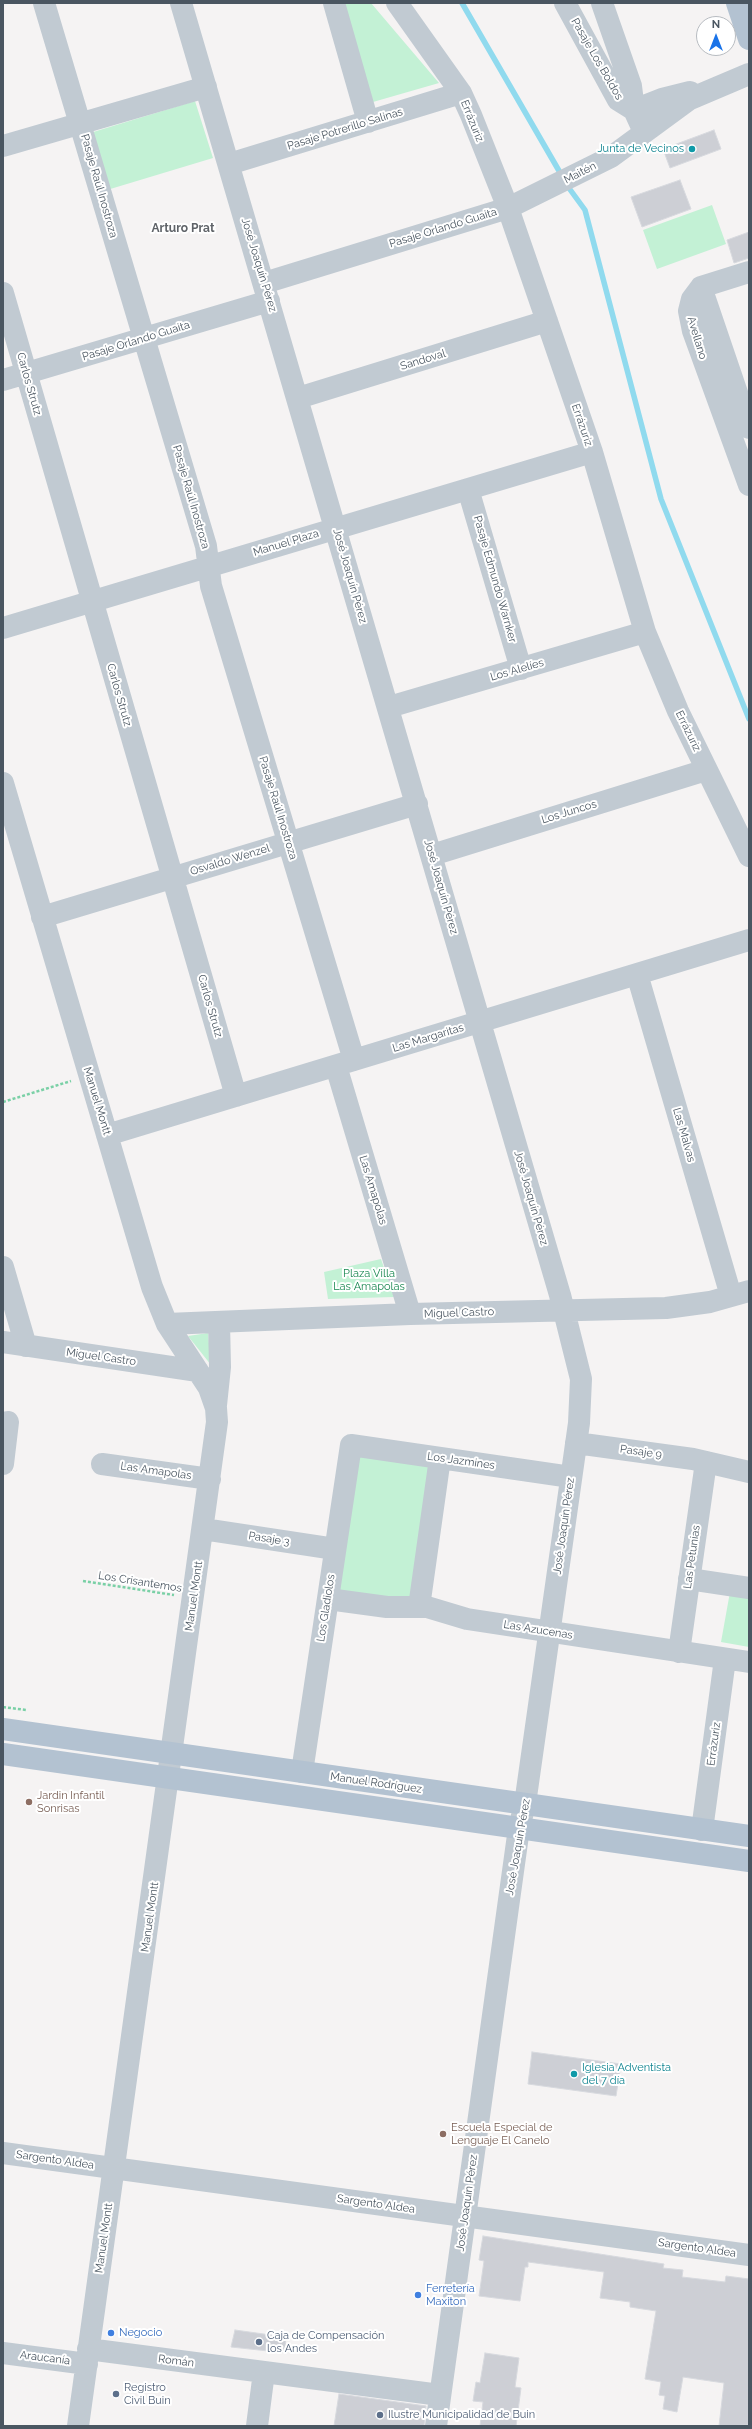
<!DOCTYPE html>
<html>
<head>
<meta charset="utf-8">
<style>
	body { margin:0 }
	#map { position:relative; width:752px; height:2429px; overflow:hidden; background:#f5f3f3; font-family:Raleway,sans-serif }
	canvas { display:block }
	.frame { position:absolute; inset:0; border:4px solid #4a5661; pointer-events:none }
	.north { position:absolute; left:696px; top:16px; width:40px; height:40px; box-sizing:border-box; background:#fff; border:1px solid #b7bbc0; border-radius:50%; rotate:0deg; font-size:11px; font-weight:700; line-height:16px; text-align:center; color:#4a5661 }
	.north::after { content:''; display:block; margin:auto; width:14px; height:18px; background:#1a73e8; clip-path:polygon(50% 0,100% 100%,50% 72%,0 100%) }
</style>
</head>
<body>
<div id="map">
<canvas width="752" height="2429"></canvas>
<div class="frame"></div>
<div class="north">N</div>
</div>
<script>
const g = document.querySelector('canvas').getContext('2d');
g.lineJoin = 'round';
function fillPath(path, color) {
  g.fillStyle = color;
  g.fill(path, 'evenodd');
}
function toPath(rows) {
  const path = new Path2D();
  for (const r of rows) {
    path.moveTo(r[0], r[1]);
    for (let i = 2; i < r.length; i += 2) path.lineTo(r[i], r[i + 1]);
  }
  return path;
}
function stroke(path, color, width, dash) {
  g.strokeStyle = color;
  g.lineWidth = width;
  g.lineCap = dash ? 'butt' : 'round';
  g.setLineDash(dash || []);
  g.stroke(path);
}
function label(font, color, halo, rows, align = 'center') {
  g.font = font + ' Raleway,sans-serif';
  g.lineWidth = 4;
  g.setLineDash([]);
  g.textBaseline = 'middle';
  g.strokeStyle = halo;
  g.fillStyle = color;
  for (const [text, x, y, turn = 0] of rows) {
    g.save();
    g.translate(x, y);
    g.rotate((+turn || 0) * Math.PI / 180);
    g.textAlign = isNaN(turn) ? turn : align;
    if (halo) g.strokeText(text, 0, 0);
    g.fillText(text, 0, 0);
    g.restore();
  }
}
fillPath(toPath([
	[344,3,371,3,439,83,373,102],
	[195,101,213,158,107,190,90,133],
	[712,205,726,244,657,269,643,230],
	[381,1259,394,1297,328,1299,324,1272],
	[208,1333,211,1365,188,1336],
	[359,1451,435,1463,413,1605,337,1594],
	[730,1592,749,1595,749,1647,721,1642]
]), '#c3f1d5');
stroke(toPath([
	[462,3,562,176],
	[566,184,585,210,661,499,749,719]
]), '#90daee', 5.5);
const building = toPath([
	[714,130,721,149,670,168,663,149,714,130],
	[680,180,691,209,642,227,631,197,680,180],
	[749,232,749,258,734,263,727,240,749,232],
	[532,2052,621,2064,616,2096,528,2084,532,2052],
	[483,2236,664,2264,663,2268,683,2270,682,2277,725,2282,726,2276,749,2279,749,2425,719,2426,724,2383,683,2377,677,2412,663,2409,665,2396,659,2395,661,2382,645,2379,656,2311,630,2307,630,2302,600,2298,604,2272,528,2262,528,2267,525,2267,520,2301,479,2296,484,2261,479,2260,483,2236],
	[235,2330,285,2337,287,2353,231,2347,235,2330],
	[485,2353,519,2358,515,2387,521,2388,516,2426,480,2426,483,2402,473,2401,476,2382,480,2383,485,2353],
	[339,2394,426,2406,424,2426,334,2426,339,2394]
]);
fillPath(building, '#cdcfd5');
stroke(building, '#d7d9de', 1);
stroke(toPath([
	[3,1102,71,1081],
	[83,1581,174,1595],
	[3,1707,26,1710]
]), '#7ad0a6', 2.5, [3, 2]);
stroke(toPath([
	[44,3,206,546,211,586,354,1060],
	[181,3,560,1295,581,1379,579,1423,525,1804,519,1828,436,2426],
	[334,3,368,122],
	[397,3,461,93,471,115,508,208,592,452,645,632,678,711,749,856],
	[565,3,618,100,634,110],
	[602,3,631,86,634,110,644,132],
	[634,110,662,99,690,92],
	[3,146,206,87],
	[229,164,461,93],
	[749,272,701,287,692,299,689,311,693,331,749,485],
	[264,283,508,208,611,157,690,99,749,74],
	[701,287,749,428],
	[3,293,236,1096],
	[3,380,269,301],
	[298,398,547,321],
	[468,489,521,669],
	[3,628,592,452],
	[389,707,645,632],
	[3,783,152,1287,167,1324,209,1388,216,1408,217,1422,78,2426],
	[432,855,706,770],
	[42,917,417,804],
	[637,974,731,1296],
	[336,1066,410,1314],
	[107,1135,749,940],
	[3,1267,26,1346],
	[167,1324,410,1314,666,1308,710,1302,749,1291],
	[3,1342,198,1371],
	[216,1405,220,1367,219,1322],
	[576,1443,693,1459,749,1472],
	[3,1464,8,1422],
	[102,1464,210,1479],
	[203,1529,335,1549],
	[689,1579,749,1588],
	[328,1599,387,1607,427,1607,467,1619,749,1662],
	[419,1607,440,1458],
	[679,1652,706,1462],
	[302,1772,351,1445,571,1477],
	[702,1830,725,1659],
	[3,2153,749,2255],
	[88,2349,440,2395],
	[3,2353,87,2364],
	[257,2426,264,2372]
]), '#c1cad2', 22);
stroke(toPath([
	[737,3,749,39],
	[3,1729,749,1836],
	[3,1754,749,1861]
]), '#b3c2d1', 22);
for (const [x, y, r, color] of [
	[692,149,4,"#0f9aa8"],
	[29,1802,4,"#8d6e63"],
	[574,2074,4,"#0f9aa8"],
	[443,2134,4,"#8d6e63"],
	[418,2295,4,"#3f7fe0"],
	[111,2333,4,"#3f7fe0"],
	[259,2342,4,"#5c6f8a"],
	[116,2394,4,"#5c6f8a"],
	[380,2415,4,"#5c6f8a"]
]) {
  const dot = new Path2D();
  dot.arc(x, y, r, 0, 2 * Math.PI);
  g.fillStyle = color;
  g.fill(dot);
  stroke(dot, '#fff', 1.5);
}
label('11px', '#4a5661', '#fff', [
	["Pasaje Los Boldos",597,59,60],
	["Errázuriz",472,121,68],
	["Pasaje Potrerillo Salinas",345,129,-17],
	["Maitén",580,173,-27],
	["Pasaje Raúl Inostroza",99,186,74],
	["Pasaje Orlando Guaita",443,228,-17],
	["José Joaquín Pérez",259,265,73],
	["Avellano",697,338,73],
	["Pasaje Orlando Guaita",136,341,-17],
	["Sandoval",423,360,-17],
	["Carlos Strutz",29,384,74],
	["Errázuriz",582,425,71],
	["Pasaje Raúl Inostroza",191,497,74],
	["Manuel Plaza",286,543,-17],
	["José Joaquín Pérez",350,576,74],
	["Pasaje Edmundo Warnker",495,579,74],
	["Los Alelíes",517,670,-16],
	["Carlos Strutz",119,695,74],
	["Errázuriz",688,731,64],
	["Pasaje Raúl Inostroza",278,808,73],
	["Los Juncos",569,812,-17],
	["Osvaldo Wenzel",230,860,-17],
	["José Joaquín Pérez",441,887,74],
	["Carlos Strutz",210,1006,74],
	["Las Margaritas",428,1038,-17],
	["Manuel Montt",97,1101,73],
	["Las Malvas",684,1135,74],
	["Las Amapolas",373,1190,73],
	["José Joaquín Pérez",531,1198,74],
	["Miguel Castro",459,1313,-2],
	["Miguel Castro",101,1357,8],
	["Pasaje 9",641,1452,8],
	["Los Jazmines",461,1461,8],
	["Las Amapolas",156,1471,8],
	["José Joaquín Pérez",564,1526,-82],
	["Pasaje 3",269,1539,9],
	["Las Petunias",692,1557,-82],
	["Los Crisantemos",140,1582,9],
	["Manuel Montt",194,1596,-82],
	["Los Gladiolos",326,1608,-81],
	["Las Azucenas",538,1630,9],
	["Errázuriz",714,1744,-82],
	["Manuel Rodríguez",376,1783,8],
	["José Joaquín Pérez",518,1847,-80],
	["Manuel Montt",150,1917,-82],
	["Sargento Aldea",55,2160,8],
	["José Joaquín Pérez",467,2203,-82],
	["Sargento Aldea",376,2204,8],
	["Manuel Montt",104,2238,-82],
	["Sargento Aldea",697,2248,8],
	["Araucanía",45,2358,7],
	["Román",176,2361,7]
]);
label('11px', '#0d838f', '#fff', [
	["Junta de Vecinos",684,149],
	["Iglesia Adventista",582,2068,"left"],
	["del 7 día",582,2081,"left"]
], 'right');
label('11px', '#17864f', '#fff', [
	["Plaza Villa",369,1274],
	["Las Amapolas",369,1287]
]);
label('11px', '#785e54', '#fff', [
	["Jardin Infantil",37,1796],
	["Sonrisas",37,1809],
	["Escuela Especial de",451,2128],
	["Lenguaje El Canelo",451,2141]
], 'left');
label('11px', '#366cbe', '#fff', [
	["Ferretería",426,2289],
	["Maxiton",426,2302],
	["Negocio",119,2333]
], 'left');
label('11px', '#4e5e75', '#fff', [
	["Caja de Compensación",267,2336],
	["los Andes",267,2349],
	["Registro",124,2388],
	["Civil Buin",124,2401],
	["Ilustre Municipalidad de Buin",388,2415]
], 'left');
label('bold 12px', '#5f6368', '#fff', [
	["Arturo Prat",183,228]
]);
</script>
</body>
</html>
